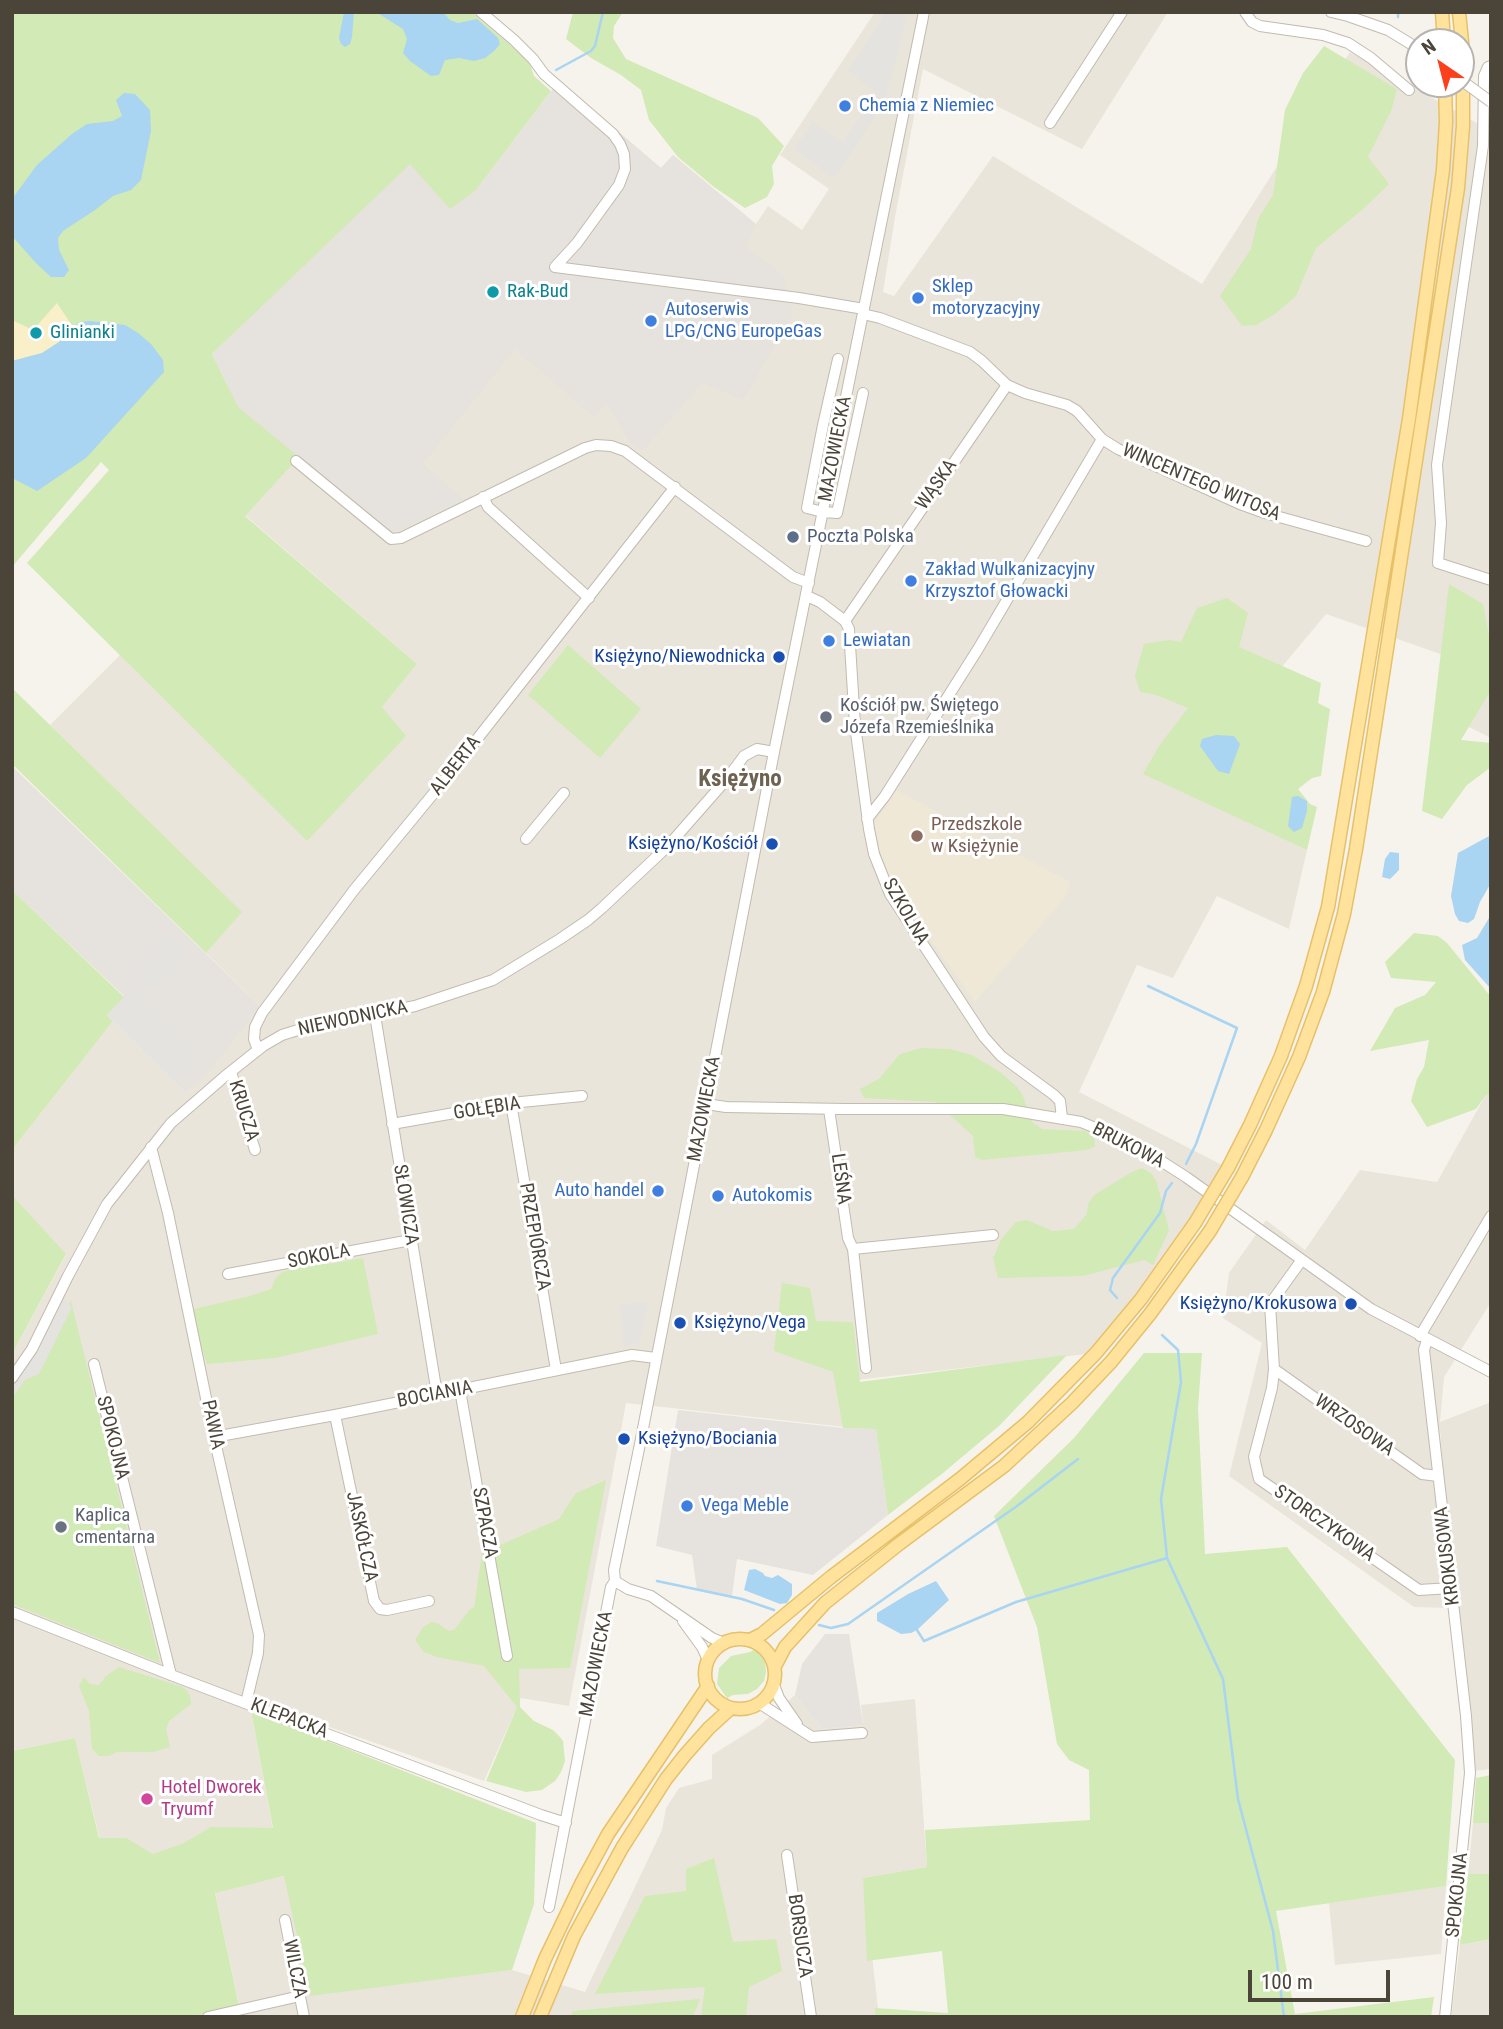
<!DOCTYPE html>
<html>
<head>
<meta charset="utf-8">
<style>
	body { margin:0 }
	#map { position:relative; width:1503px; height:2029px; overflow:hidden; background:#f6f3ec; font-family:"Roboto Condensed",sans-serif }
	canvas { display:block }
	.frame { position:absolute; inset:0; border:14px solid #4b4439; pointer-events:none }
	.north { position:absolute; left:1405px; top:28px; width:70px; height:70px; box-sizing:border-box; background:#fff; border:2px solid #b7b4b0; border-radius:50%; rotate:325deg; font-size:19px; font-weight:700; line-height:28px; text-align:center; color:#4b4439 }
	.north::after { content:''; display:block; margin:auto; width:24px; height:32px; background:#fc3f1d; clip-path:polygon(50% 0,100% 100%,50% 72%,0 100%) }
	.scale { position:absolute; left:1248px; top:1970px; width:142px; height:32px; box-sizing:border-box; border:4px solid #4b4439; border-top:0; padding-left:9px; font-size:21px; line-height:24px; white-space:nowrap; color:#4b4439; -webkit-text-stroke:5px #fff; paint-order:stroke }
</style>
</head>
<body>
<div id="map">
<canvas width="1503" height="2029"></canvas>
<div class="frame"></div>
<div class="north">N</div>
<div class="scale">100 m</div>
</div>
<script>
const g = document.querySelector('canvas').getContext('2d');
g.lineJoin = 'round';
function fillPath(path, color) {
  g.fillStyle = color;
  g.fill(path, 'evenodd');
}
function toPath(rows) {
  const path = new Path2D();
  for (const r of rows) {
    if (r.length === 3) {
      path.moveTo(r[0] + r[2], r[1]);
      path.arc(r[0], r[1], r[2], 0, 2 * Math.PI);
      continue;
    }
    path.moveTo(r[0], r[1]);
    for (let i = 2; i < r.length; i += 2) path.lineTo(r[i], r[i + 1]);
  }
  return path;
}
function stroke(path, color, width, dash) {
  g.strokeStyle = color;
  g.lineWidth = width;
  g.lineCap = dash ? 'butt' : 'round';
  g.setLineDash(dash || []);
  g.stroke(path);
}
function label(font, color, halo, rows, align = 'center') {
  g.font = font + ' "Roboto Condensed",sans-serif';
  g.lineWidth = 6;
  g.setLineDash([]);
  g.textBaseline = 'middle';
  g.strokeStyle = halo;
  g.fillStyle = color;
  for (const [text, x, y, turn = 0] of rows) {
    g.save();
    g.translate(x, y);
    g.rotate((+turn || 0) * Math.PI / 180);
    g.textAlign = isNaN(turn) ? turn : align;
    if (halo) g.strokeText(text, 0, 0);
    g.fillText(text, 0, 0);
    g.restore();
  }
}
fillPath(toPath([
	[311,12,482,12,514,40,481,76,476,190,559,81,661,168,673,155,756,224,768,206,802,230,829,189,780,155,875,12,1168,12,1082,149,923,69,895,217,883,292,894,296,993,156,1202,284,1350,52,1491,131,1491,738,1457,721,1486,670,1326,614,1180,789,1307,850,1289,929,1217,896,1173,978,1137,965,1079,1092,1228,1168,1096,1353,847,1381,845,1427,626,1403,569,1706,521,1698,484,1781,255,1701,251,1711,281,1873,118,1913,75,1738,12,1751,12,1354,66,1255,12,1196,12,1150,113,1021,186,1093,260,1006,206,953,241,912,50,725,120,655,307,840,382,707,417,664,245,515,224,407],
	[1488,1091,1491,1092,1491,1302,1444,1377,1440,1422,1491,1402,1491,1769,1465,1772,1440,1428,1434,1482,1447,1608,1414,1607,1229,1476,1262,1343,1223,1318,1229,1273,1266,1220,1305,1250,1360,1170,1437,1182],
	[795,1695,822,1729,863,1725,861,1705,915,1699,927,1867,863,1878,879,2017,189,2017,239,2005,215,1892,285,1876,310,1995,512,1970,585,1992,662,1830,666,1808,679,1788,712,1779,712,1755,760,1725],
	[1473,1823,1491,1823,1491,1874,1468,1874],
	[1446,1886,1441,1954,1335,1965,1329,1903],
	[1491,1939,1491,2017,1451,2017,1460,1945]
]), '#eae5da');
fillPath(toPath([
	[559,81,661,168,673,155,756,224,746,247,784,276,792,315,743,400,702,383,643,450,633,446,606,403,594,417,515,349,423,464,463,499,394,533,238,407,212,354,410,164,449,209,476,190],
	[12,766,260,1006,213,1066,186,1093,107,1015,124,996,12,890],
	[678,1410,843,1428,876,1429,888,1515,813,1575,737,1559,732,1596,697,1590,692,1555,656,1546],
	[825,1634,849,1634,863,1725,822,1729,795,1695,802,1664]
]), '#e6e2dd');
fillPath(toPath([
	[896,790,1070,882,1065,897,975,1002,906,906,890,880,880,851,874,823]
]), '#efe8d6');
fillPath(toPath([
	[12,12,471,12,529,61,534,76,551,91,476,190,450,209,410,164,212,354,238,407,299,457,245,516,417,664,382,707,406,736,307,841,27,563,109,470,101,462,12,567],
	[573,12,623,12,614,26,613,38,626,59,758,118,784,146,772,166,774,184,767,197,745,208,714,187,678,157,649,120,641,90,621,75,591,58,566,39],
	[1324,46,1397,89,1391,111,1368,157,1389,184,1362,210,1316,248,1296,296,1275,314,1256,325,1242,326,1220,296,1251,249,1258,219,1273,195,1285,110,1303,73],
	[1449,584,1483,604,1491,646,1491,690,1461,740,1491,743,1491,767,1467,785,1442,819,1422,811],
	[1227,598,1248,613,1239,647,1321,683,1318,703,1330,709,1321,776,1312,778,1298,789,1310,804,1317,807,1307,850,1143,774,1159,746,1188,708,1156,695,1140,692,1135,676,1144,644,1169,640,1181,642,1197,608],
	[568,645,641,709,600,758,528,695],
	[12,688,242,912,206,953,12,764],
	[12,890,124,997,107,1015,113,1021,12,1150],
	[1414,933,1438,936,1447,943,1491,997,1491,1094,1486,1095,1476,1109,1427,1127,1411,1101,1417,1079,1424,1067,1429,1040,1370,1051,1395,1008,1425,995,1436,982,1391,978,1385,962],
	[921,1048,950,1049,972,1055,1000,1072,1016,1086,1022,1094,1033,1123,1042,1129,1085,1131,1094,1137,1095,1146,1087,1150,982,1160,975,1157,973,1136,936,1102,864,1098,860,1089,879,1079,900,1054],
	[1142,1168,1152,1174,1157,1183,1169,1230,1153,1265,1144,1260,1083,1276,998,1278,993,1258,1002,1238,1016,1222,1027,1220,1053,1231,1074,1229,1087,1214,1088,1204,1094,1195,1132,1172],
	[12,1195,66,1254,12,1354],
	[363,1258,378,1334,275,1358,207,1364,193,1320,194,1309,250,1296,271,1289,275,1279,282,1272,319,1263,329,1264],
	[782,1283,810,1288,816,1321,853,1322,860,1382,1067,1355,999,1426,943,1473,888,1515,876,1429,843,1428,833,1372,774,1351],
	[71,1301,160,1663,12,1604,12,1394],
	[1144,1353,1202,1353,1198,1408,1205,1554,1287,1547,1455,1760,1446,1886,1276,1911,1295,2014,1434,1997,1431,2017,875,2017,875,2008,948,2013,942,1951,867,1961,863,1878,927,1867,925,1830,1090,1820,1089,1770,1069,1760,1057,1744,1037,1627,994,1516,1074,1438],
	[606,1480,570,1668,519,1669,520,1707,534,1721,553,1730,560,1737,563,1741,565,1761,561,1772,555,1781,542,1790,526,1792,486,1781,517,1707,484,1666,437,1657,424,1652,415,1640,423,1627,432,1622,437,1623,449,1631,454,1630,470,1609,474,1608,482,1553,559,1519,576,1493],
	[756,1649,765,1661,766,1672,764,1681,757,1689,748,1694,733,1695,727,1698,717,1684,719,1668,731,1656,750,1652],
	[119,1667,183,1687,190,1695,191,1704,169,1721,166,1729,170,1747,153,1752,117,1752,109,1756,99,1756,92,1749,89,1711,79,1686,84,1677,90,1684,99,1685,106,1676],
	[251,1711,536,1823,534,1904,512,1970,310,1996,284,1876,215,1893,239,2006,189,2017,12,2017,12,1751,75,1738,99,1838,126,1838,153,1854,182,1844,211,1827,273,1828],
	[1491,1775,1491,1823,1473,1823,1476,1778],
	[714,1858,733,1942,776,1939,782,1971,749,1987,746,2017,701,2017,705,1987,595,1994,645,1896,686,1891,686,1869],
	[1468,1874,1491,1874,1491,1939,1460,1945],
	[700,1999,693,2017,570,2017,573,2011]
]), '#d2eab5');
fillPath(toPath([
	[57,303,73,327,59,342,42,353,12,361,12,320,33,330]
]), '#f9efc9');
fillPath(toPath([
	[886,12,899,12,907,16,885,101,834,178,794,149,813,122,843,142,877,93,848,71],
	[171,933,188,949,148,991,131,974],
	[133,988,202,1056,175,1082,107,1015],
	[57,1292,72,1307,39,1374,25,1380,12,1398,12,1370,24,1354],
	[648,1301,640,1342,624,1347,620,1305]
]), '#e5e3e0');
fillPath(toPath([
	[344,12,354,12,352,37,350,44,345,47,341,44,339,38],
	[376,12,443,12,450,20,458,23,477,19,498,38,500,44,494,51,485,58,474,61,459,58,445,60,439,75,431,76,410,61,403,53,407,39,403,29],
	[124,93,135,94,150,110,151,131,141,180,131,190,113,196,95,210,63,231,58,238,59,250,69,270,64,277,51,277,36,263,12,236,12,199,37,165,72,134,87,124,113,121,122,116,116,100],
	[90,321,125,325,138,333,151,344,163,360,164,372,86,458,37,491,12,478,12,361,42,353,59,342,79,322],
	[1216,735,1234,736,1240,744,1229,774,1218,771,1200,746,1202,739],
	[1298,796,1307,801,1307,811,1302,828,1294,832,1288,826,1292,797],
	[1491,835,1491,883,1480,902,1474,919,1468,923,1459,921,1455,914,1451,896,1458,853],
	[1390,852,1399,853,1399,870,1390,879,1382,877,1385,859],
	[1489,918,1491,918,1491,989,1465,960,1462,945,1477,938],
	[755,1569,763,1573,765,1576,772,1578,778,1575,792,1584,792,1595,787,1603,780,1604,744,1590,749,1570],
	[936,1581,949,1600,917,1630,911,1633,901,1634,877,1621,877,1613,908,1594]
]), '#a9d4f2');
stroke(toPath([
	[1398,17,1398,12],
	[556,70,591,51,595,46,603,12],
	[1148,986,1237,1028,1196,1144,1186,1164],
	[1117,1298,1110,1290,1113,1278,1160,1213,1166,1191,1172,1183],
	[1162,1335,1178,1350,1181,1382,1161,1499,1167,1557],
	[657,1581,742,1599,774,1610],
	[819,1625,831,1628,848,1624,1017,1506,1078,1459],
	[917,1630,924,1641,1016,1602,1167,1558,1223,1679,1238,1799,1273,1931,1284,2017]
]), '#a9d4f2', 2.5);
const minor = toPath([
	[481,12,514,40,533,59,544,74,613,134,620,144,624,154,625,169,619,185,577,243,555,267],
	[1245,12,1252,22,1260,26,1323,35,1348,43,1371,58,1409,90],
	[1331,12,1348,16,1388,30,1419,49],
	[1491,66,1488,67,1484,76,1483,146,1437,465,1441,523,1438,563,1491,580],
	[1050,123,1122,12],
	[555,267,799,298,864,309],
	[863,314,880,318,970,352,982,361,1007,385,1025,393,1067,405,1077,411,1102,439,1118,449,1240,504,1265,513,1366,541],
	[838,359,823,425,807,508,823,512,837,513,863,393],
	[296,461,391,539,401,538,585,448,596,445,611,446,625,451,793,577,809,583],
	[483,497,488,507,589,598],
	[807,596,820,602,845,621,849,629,855,725,869,829,874,854,890,894,984,1037,1001,1056,1054,1095,1060,1101,1062,1118],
	[845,621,1007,385],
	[867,819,885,796,978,649,1102,439],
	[526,839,564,793],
	[375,1015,437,1394],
	[258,1050,254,1039,255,1027,262,1013,354,890,452,771,675,487],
	[231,1072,255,1150],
	[511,1103,556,1370],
	[706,1104,726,1107,846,1109,1003,1109,1081,1122,1136,1145,1186,1177,1371,1309,1491,1372],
	[829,1109,848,1238,853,1249,866,1368],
	[392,1124,511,1103,582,1096],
	[151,1147,168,1213,214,1437,259,1635,258,1653,246,1703],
	[853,1249,993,1235],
	[1301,1261,1270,1304,1274,1369,1272,1388,1254,1457,1259,1479,1419,1590,1451,1588],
	[228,1274,411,1240],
	[1420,1336,1491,1216],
	[1427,1340,1424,1350,1466,1716,1470,1773,1445,2017],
	[94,1364,171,1675],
	[1274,1369,1422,1474,1438,1476],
	[12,1378,32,1349,68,1276,107,1204,171,1123,224,1077,263,1046,282,1035,301,1029,415,1006,493,980,560,939,588,920,602,908,668,846,726,780,744,756,757,749,774,752],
	[460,1390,507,1656],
	[335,1415,374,1601,380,1609,387,1610,429,1601],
	[214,1437,335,1415,632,1355,656,1358],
	[615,1581,628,1589,651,1596,712,1638,724,1643],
	[12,1612,171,1675,541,1815,566,1823],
	[683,1621,702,1647,708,1660],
	[774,1685,779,1698,797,1724],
	[759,1703,812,1737,862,1733],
	[787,1855,811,2017],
	[549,1907,611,1587,615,1581,614,1570,640,1444,774,752,924,12],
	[285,1920,304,2017],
	[208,2017,300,1996]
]);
const major = toPath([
	[1442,12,1444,42],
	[1228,1168,1250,1125,1281,1056,1306,986,1328,907,1409,419,1443,170,1446,122,1445,84],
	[1242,1177,1266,1130,1299,1057,1323,992,1344,914,1356,849,1458,188,1463,126,1463,52,1459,12],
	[740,1674,35],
	[750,1640,762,1634,831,1577,960,1479,1028,1422,1096,1353,1141,1299,1195,1223],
	[775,1666,785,1647,825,1603,899,1544,1004,1466,1072,1403,1111,1362,1150,1314,1210,1231],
	[522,2017,545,1959,582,1882,608,1834,708,1686],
	[540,2017,574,1936,622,1848,666,1779,685,1755,709,1728,731,1708]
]);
stroke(minor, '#c2bbae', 12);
stroke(major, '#e6c16a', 15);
stroke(minor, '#fff', 10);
stroke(major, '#ffe39c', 12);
const minorBridge = toPath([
	[1461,80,1491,102]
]);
const majorBridge = toPath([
	[1195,1223,1228,1168],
	[1210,1231,1242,1177]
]);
stroke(minorBridge, '#c2bbae', 12, []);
stroke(majorBridge, '#e6c16a', 15, []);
stroke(minorBridge, '#fff', 10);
stroke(majorBridge, '#ffe39c', 12);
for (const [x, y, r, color] of [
	[845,106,7,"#3f7fe0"],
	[493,292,7,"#0f9aa8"],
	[918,298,7,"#3f7fe0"],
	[651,321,7,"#3f7fe0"],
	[36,333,7,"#0f9aa8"],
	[793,537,7,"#5c6f8a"],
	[911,581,7,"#3f7fe0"],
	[829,641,7,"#3f7fe0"],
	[779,657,7,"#1a4fb4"],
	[826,717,7,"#6b7280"],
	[917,836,7,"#8d6e63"],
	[772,844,7,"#1a4fb4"],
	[658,1191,7,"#3f7fe0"],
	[718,1196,7,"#3f7fe0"],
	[1351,1304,7,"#1a4fb4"],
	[680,1323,7,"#1a4fb4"],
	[624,1439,7,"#1a4fb4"],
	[687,1506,7,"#3f7fe0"],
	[61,1527,7,"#6b7280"],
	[147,1799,7,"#d1479c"]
]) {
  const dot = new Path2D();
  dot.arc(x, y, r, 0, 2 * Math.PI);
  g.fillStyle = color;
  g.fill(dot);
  stroke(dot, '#fff', 2.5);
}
label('19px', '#366cbe', '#fff', [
	["Chemia z Niemiec",859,106],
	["Sklep",932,287],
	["motoryzacyjny",932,309],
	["Autoserwis",665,310],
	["LPG/CNG EuropeGas",665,332],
	["Zakład Wulkanizacyjny",925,570],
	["Krzysztof Głowacki",925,592],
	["Lewiatan",843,641],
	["Auto handel",644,1191,"right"],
	["Autokomis",732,1196],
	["Vega Meble",701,1506]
], 'left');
label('19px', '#0d838f', '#fff', [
	["Rak-Bud",507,292],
	["Glinianki",50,333]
], 'left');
label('19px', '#4b4439', '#fff', [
	["MAZOWIECKA",836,449,-79],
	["WINCENTEGO WITOSA",1201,483,23],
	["WĄSKA",937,485,-55],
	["ALBERTA",456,766,-52],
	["SZKOLNA",905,912,60],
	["NIEWODNICKA",353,1019,-12],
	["GOŁĘBIA",487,1109,-9],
	["MAZOWIECKA",705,1109,-79],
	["KRUCZA",243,1111,73],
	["BRUKOWA",1128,1146,27],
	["LEŚNA",840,1179,82],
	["SŁOWICZA",405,1205,81],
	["PRZEPIÓRCZA",534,1237,80],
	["SOKOLA",319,1257,-11],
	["BOCIANIA",435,1395,-11],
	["PAWIA",212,1425,78],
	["WRZOSOWA",1354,1426,35],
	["SPOKOJNA",112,1438,76],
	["SZPACZA",484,1523,80],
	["STORCZYKOWA",1324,1524,35],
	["JASKÓŁCZA",361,1537,78],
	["KROKUSOWA",1448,1556,-97],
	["MAZOWIECKA",597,1664,-79],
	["KLEPACKA",289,1719,21],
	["SPOKOJNA",1458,1895,-84],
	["BORSUCZA",799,1936,82],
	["WILCZA",294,1969,79]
]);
label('19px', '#4e5e75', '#fff', [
	["Poczta Polska",807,537]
], 'left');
label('19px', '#164399', '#fff', [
	["Księżyno/Niewodnicka",765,657],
	["Księżyno/Kościół",758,844],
	["Księżyno/Krokusowa",1337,1304],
	["Księżyno/Vega",694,1323,"left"],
	["Księżyno/Bociania",638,1439,"left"]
], 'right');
label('19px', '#5b616d', '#fff', [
	["Kościół pw. Świętego",840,706],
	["Józefa Rzemieślnika",840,728],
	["Kaplica",75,1516],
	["cmentarna",75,1538]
], 'left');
label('19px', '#785e54', '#fff', [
	["Przedszkole",931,825],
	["w Księżynie",931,847]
], 'left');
label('19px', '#b23c85', '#fff', [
	["Hotel Dworek",161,1788],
	["Tryumf",161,1810]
], 'left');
label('bold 23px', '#6e6250', '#fff', [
	["Księżyno",740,780]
]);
</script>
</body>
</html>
